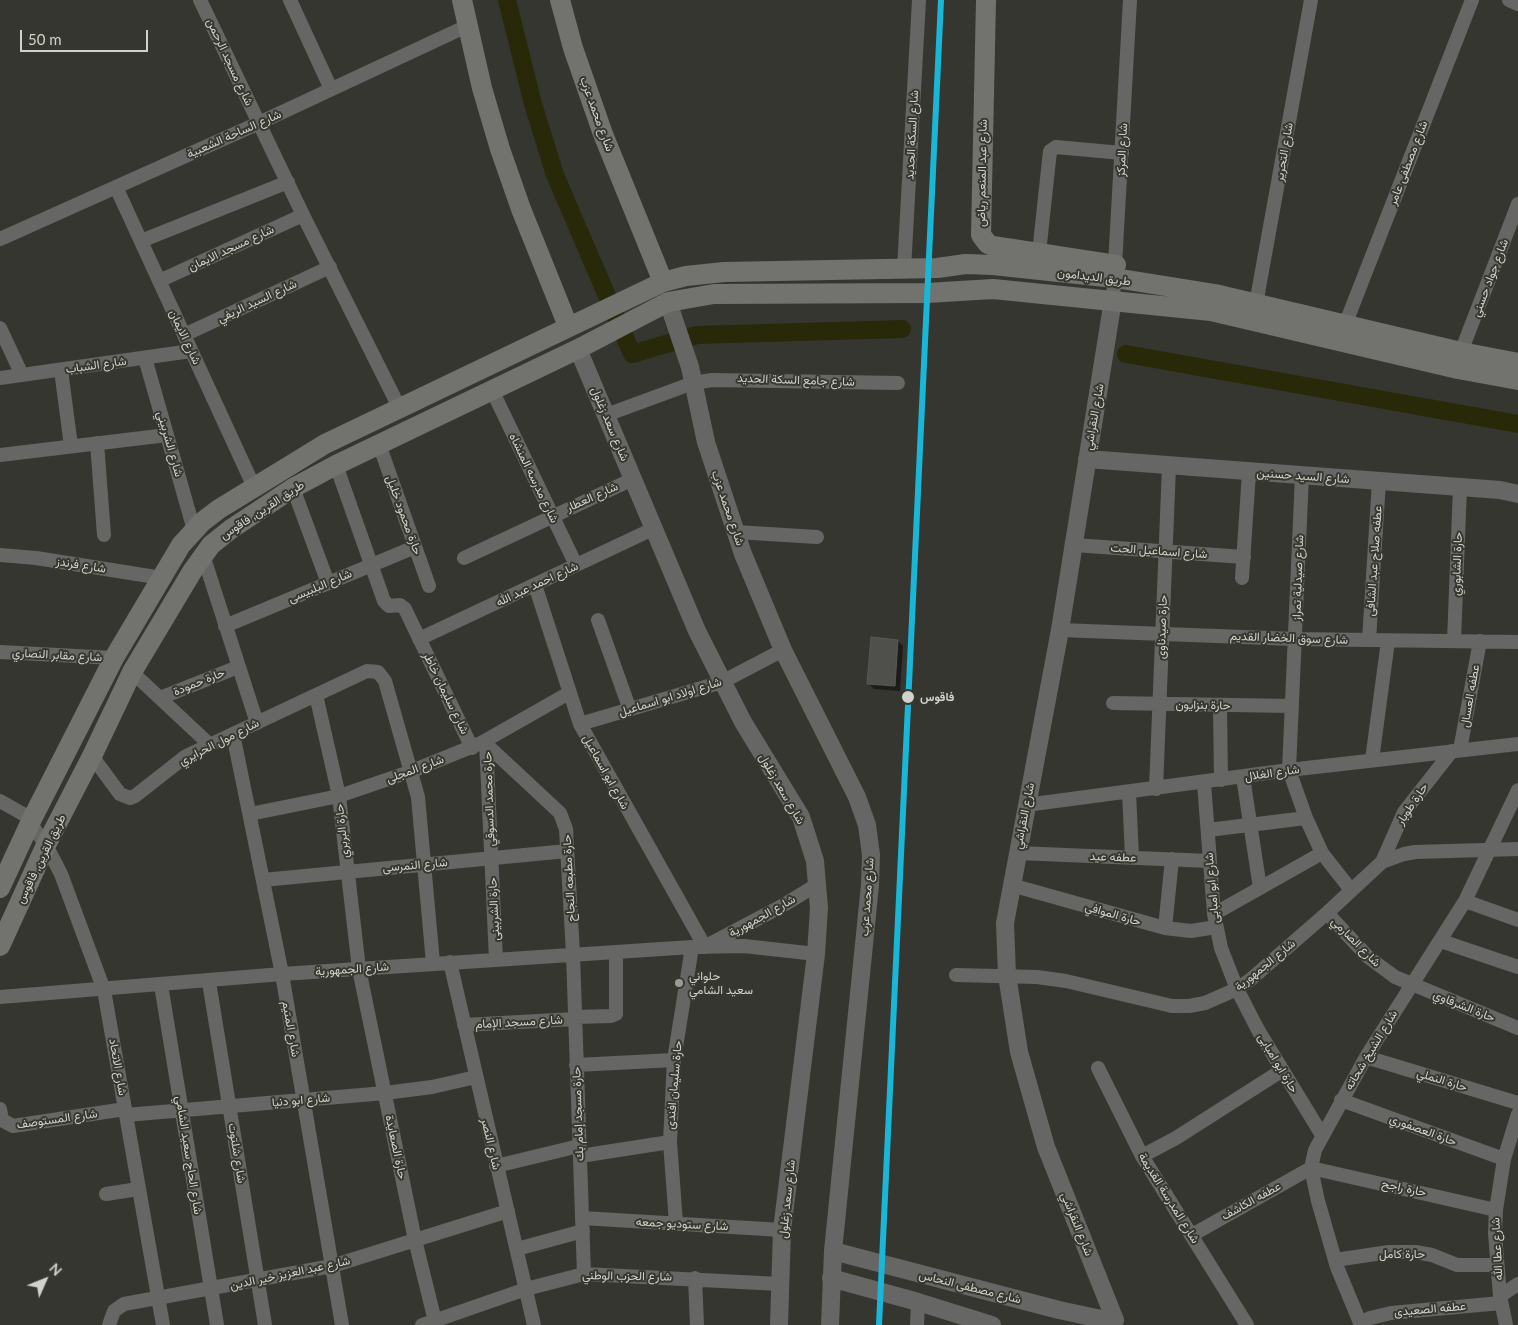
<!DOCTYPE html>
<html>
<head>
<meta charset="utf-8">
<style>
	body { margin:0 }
	#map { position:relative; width:1518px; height:1325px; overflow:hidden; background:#363631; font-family:Lato,sans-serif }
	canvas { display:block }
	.north { position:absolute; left:20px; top:1255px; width:50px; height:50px; -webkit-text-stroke:4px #37382f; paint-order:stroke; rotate:46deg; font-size:14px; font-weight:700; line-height:20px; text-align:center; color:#d1d2cc }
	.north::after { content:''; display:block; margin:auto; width:18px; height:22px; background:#d1d2cc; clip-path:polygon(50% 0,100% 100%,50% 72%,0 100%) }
	.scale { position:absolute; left:20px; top:30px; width:128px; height:22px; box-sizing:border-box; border:2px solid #d1d2cc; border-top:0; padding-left:6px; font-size:15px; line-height:18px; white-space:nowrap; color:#d1d2cc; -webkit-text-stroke:4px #37382f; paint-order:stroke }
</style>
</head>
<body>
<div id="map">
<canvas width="1518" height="1325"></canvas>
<div class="north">N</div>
<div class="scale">50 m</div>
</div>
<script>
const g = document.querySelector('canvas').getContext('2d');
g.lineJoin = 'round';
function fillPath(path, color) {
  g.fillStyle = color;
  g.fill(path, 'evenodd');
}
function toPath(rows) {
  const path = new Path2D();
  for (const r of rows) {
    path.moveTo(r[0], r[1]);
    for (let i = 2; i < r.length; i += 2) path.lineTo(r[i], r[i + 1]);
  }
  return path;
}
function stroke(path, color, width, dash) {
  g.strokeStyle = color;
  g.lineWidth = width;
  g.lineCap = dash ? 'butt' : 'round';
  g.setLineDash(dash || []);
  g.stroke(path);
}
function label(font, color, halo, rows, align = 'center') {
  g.font = font + ' Lato,Vazirmatn,sans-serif';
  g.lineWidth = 4;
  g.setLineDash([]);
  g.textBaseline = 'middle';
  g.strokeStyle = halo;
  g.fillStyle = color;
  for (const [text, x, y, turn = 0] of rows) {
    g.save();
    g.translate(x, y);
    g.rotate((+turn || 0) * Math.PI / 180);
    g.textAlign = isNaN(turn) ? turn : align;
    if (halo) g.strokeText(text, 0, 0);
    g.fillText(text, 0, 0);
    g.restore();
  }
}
fillPath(toPath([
	[898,641,903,646,900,691,874,689,868,683]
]), '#0007');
stroke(toPath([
	[507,0,533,104,555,175,632,354,697,335,902,329],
	[1126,354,1518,424]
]), '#282909', 18);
const building = toPath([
	[871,637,898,640,895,686,867,684,871,637]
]);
fillPath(building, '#4f504b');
stroke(building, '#585954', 1);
stroke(toPath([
	[200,0,303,215,399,407],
	[290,0,331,89],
	[1509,0,1518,4],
	[116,187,254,487],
	[0,239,259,123,467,26],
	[141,241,288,182],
	[1039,253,1050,151,1056,147,1122,153],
	[904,269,919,0],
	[159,281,303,215],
	[1113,300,1130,0],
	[1256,304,1311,0],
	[1345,325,1472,0],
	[0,328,22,375],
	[184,335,330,267],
	[1461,352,1518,204],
	[145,358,194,530],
	[61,370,71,446],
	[0,378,191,351],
	[492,390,576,565],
	[606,415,693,383,712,380,898,383],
	[97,443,104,535],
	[379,444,429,586],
	[0,455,167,435],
	[336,465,384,601,389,606,400,605,405,609,472,748],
	[1302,475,1289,770,1306,818,1322,853,1351,890],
	[293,488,328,583],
	[736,532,817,537],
	[1074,545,1244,557],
	[0,555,36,558,162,578],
	[203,555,257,723],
	[464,558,633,479],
	[1242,578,1249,472],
	[535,585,580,724,705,947],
	[598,620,630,710],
	[225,626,415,547],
	[1060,630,1295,639,1518,642],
	[419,639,655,528],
	[1369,640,1379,481],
	[1454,641,1460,487],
	[0,652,114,658],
	[132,672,209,744],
	[316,695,339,796,359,969,415,1240,436,1325],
	[160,698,238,667],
	[1113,703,1292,706],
	[1220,705,1221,780],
	[580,724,722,682,783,650],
	[233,734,282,974,342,1325],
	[486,741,496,960],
	[487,745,560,813,566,829,573,954,584,1274],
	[1460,750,1480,641],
	[92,756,120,794,130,798,135,796,186,756,367,671,378,672,385,681,418,797,433,963],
	[1372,760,1388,641],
	[1243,777,1260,888],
	[1204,783,1214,914,1221,948,1237,989,1258,1030,1322,1135],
	[1156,789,1169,466],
	[1129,792,1132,857],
	[0,801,32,819],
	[1026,805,1289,770,1518,744],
	[250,814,339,796,412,771,481,743,569,693],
	[30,823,46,845,61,874,104,990,163,1325],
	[1208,830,1306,818],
	[1018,853,1209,861],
	[1382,862,1404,812,1452,751],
	[263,880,567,851],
	[1011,885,1165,928,1191,931,1216,927],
	[1465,901,1518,920],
	[1327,913,1368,957,1395,977,1518,1028],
	[1214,914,1322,853],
	[1165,928,1172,859],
	[1441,941,1518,967],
	[710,944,782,906,818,884],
	[450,962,534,1325],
	[956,975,1037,977,1066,981,1172,1006,1189,1006,1205,1003,1237,989,1250,980,1327,913,1382,862,1404,854,1415,852,1518,849],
	[209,982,265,1325],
	[161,985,217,1325],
	[0,997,282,974,692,947,744,946,816,954],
	[575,1017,611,1016,616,1014,616,952],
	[464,1025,575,1019],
	[1366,1057,1518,1103],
	[576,1065,674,1060],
	[1098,1068,1142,1156,1247,1325],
	[1341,1100,1504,1159],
	[0,1109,2,1120,13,1126,125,1109],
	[126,1115,385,1093,432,1087,476,1077],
	[580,1156,670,1142],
	[1142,1156,1176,1138,1281,1071],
	[496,1166,579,1146],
	[106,1194,138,1189],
	[582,1218,782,1230],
	[676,1223,670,1142,674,1060,692,947],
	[1192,1235,1311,1168,1496,1210],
	[517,1249,583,1231],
	[1335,1260,1389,1252,1415,1252,1432,1255,1457,1265,1497,1265],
	[695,1278,697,1325],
	[1500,1296,1518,1284],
	[1360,1324,1370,1318,1391,1313,1501,1303],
	[109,1325,114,1311,124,1304,332,1266,508,1211],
	[422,1325,526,1289,584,1274,780,1284],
	[917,1325,918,1302],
	[1361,1325,1337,1267,1318,1201,1311,1168,1315,1150,1366,1057,1465,901,1518,790],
	[1506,1325,1500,1296,1495,1233,1496,1210,1504,1159,1518,1114]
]), '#666665', 14);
stroke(toPath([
	[1113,300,1060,630,1005,923,1007,975,1019,1052,1046,1147,1115,1320],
	[668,302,690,367,706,442,743,554,783,650,857,797,867,825,871,855,870,885,833,1251,830,1325],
	[578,349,697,631,743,722,801,817,815,861,819,908,816,954,782,1230,779,1325],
	[1087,459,1500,490,1518,494],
	[833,1251,1059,1310,1106,1320],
	[831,1278,918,1302,992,1325]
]), '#666665', 18);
stroke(toPath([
	[462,0,482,88,500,149,521,209,568,326],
	[560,0,573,48,603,134,663,282],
	[986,0,981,235,988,244,993,246,1116,265],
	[0,888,32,819,114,658,181,545,202,522,219,509,325,444,663,282,686,276,724,272,937,268,966,264,993,265,1115,278,1215,294,1461,352,1518,363],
	[0,946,46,845,92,756,132,672,193,570,211,545,231,529,293,488,336,465,578,349,668,302,714,294,927,293,993,289,1211,311,1458,369,1518,380]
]), '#72726f', 20);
stroke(toPath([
	[879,1325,941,0]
]), '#1ab6d8', 6);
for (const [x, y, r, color] of [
	[908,697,7,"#d1d2cc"],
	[679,983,5,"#9b9b96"]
]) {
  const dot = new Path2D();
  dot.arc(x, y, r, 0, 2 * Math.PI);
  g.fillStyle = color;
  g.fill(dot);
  stroke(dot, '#37382f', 2);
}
label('12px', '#d1d2cc', '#37382f', [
	["شارع مسجد الرحمن",230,62,65],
	["شارع محمد عزب",597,114,70],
	["شارع الساحة الشعبية",234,134,-24],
	["شارع السكة الحديد",912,135,-87],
	["شارع المركز",1122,150,-87],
	["شارع التحرير",1284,152,-80],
	["شارع مصطفى عامر",1408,163,-69],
	["شارع عبد المنعم رياض",982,173,-89],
	["شارع مسجد الايمان",231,248,-25],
	["طريق الديدامون",1094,277,7],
	["شارع جواد حسني",1490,278,-69],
	["شارع السيد الريفي",257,301,-25],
	["شارع الايمان",185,337,65],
	["شارع الشباب",96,365,-8],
	["شارع جامع السكة الحديد",796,380,2],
	["شارع النقراشي",1094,417,-80],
	["شارع سعد زغلول",610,424,67],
	["شارع الشربيني",170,444,74],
	["شارع السيد حسنين",1303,476,4],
	["شارع مدرسه المنشاه",534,478,64],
	["شارع العطار",592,497,-24],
	["شارع محمد عزب",728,508,71],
	["طريق القرين, فاقوس",262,510,-33],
	["حارة محمود خليل",404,515,70],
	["شارع اسماعيل الحت",1159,551,4],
	["عطفه صلاح عبد الشافى",1374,561,-86],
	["حارة الشابوري",1457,564,-88],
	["شارع فرندز",81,565,9],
	["شارع صيدلية تمراز",1298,578,-88],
	["شارع احمد عبد الله",537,584,-25],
	["شارع البلبيسى",320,586,-23],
	["حارة صيدناوى",1162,627,-88],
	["شارع سوق الخضار القديم",1289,638,2],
	["شارع مقابر النصاري",57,655,3],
	["حارة حمودة",199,682,-22],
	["شارع سليمان خاطر",446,693,64],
	["عطفه العسال",1470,696,-80],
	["شارع اولاد ابو اسماعيل",670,697,-17],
	["حارة بنزايون",1203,705,1],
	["شارع مول الحرايري",219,742,-27],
	["شارع المجلى",415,769,-20],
	["شارع ابو اسماعيل",606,772,61],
	["شارع الغلال",1272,773,-8],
	["شارع سعد زغلول",782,789,60],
	["حارة محمد الدسوقي",489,799,-92],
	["حارة طوبار",1412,804,-56],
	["شارع النقراشي",1024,816,-79],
	["حارة البربري",342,831,-96],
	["عطفه عيد",1113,857,2],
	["طريق القرين, فاقوس",41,859,-64],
	["شارع النمرسى",415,865,-5],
	["حارة مطبعه النجاح",569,878,-93],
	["شارع ابو امبابى",1212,888,-95],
	["شارع محمد عزب",867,897,-86],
	["حارة الشربينى",494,909,-93],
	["حارة الموافي",1113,914,16],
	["شارع الجمهورية",762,916,-29],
	["شارع الصارمي",1356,942,45],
	["شارع الجمهورية",1265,965,-39],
	["شارع الجمهورية",352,969,-4],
	["حارة الشرقاوي",1464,1006,22],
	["شارع مسجد الإمام",519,1022,-3],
	["شارع المتيم",291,1029,80],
	["شارع الشيخ شحاته",1371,1050,-59],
	["حارة ابو امبابى",1278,1063,59],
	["شارع الاتحاد",118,1067,80],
	["حارة النملي",1442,1080,17],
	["حارة سليمان افندى",674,1085,-85],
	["شارع ابو دنيا",301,1100,-5],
	["حارة مسجد إمام بك",578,1114,-92],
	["شارع المستوصف",57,1119,-8],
	["حارة العصفوري",1423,1130,20],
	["شارع النصر",491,1144,77],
	["حارة الصعايدة",396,1147,78],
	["شارع شلتوت",237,1153,81],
	["شارع الحاج سعيد الشامي",189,1155,81],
	["حارة راجح",1404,1188,12],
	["شارع المدرسة القديمة",1169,1198,58],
	["شارع سعد زغلول",787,1199,-84],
	["عطفه الكاشف",1251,1201,-29],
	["شارع ستوديو جمعه",682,1224,3],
	["شارع النقراشي",1077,1224,68],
	["شارع عطا الله",1497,1249,-93],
	["حارة كامل",1402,1254],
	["شارع عبد العزيز خير الدين",290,1273,-12],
	["شارع الحزب الوطني",627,1276,1],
	["شارع مصطفى النحاس",970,1287,14],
	["عطفه الصعيدى",1430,1309,-5]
]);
label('bold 12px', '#d1d2cc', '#37382f', [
	["فاقوس",920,697]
], 'left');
label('12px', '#d1d2cc', '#37382f', [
	["حلواني",689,976],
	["سعيد الشامي",689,990]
], 'left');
</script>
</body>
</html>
